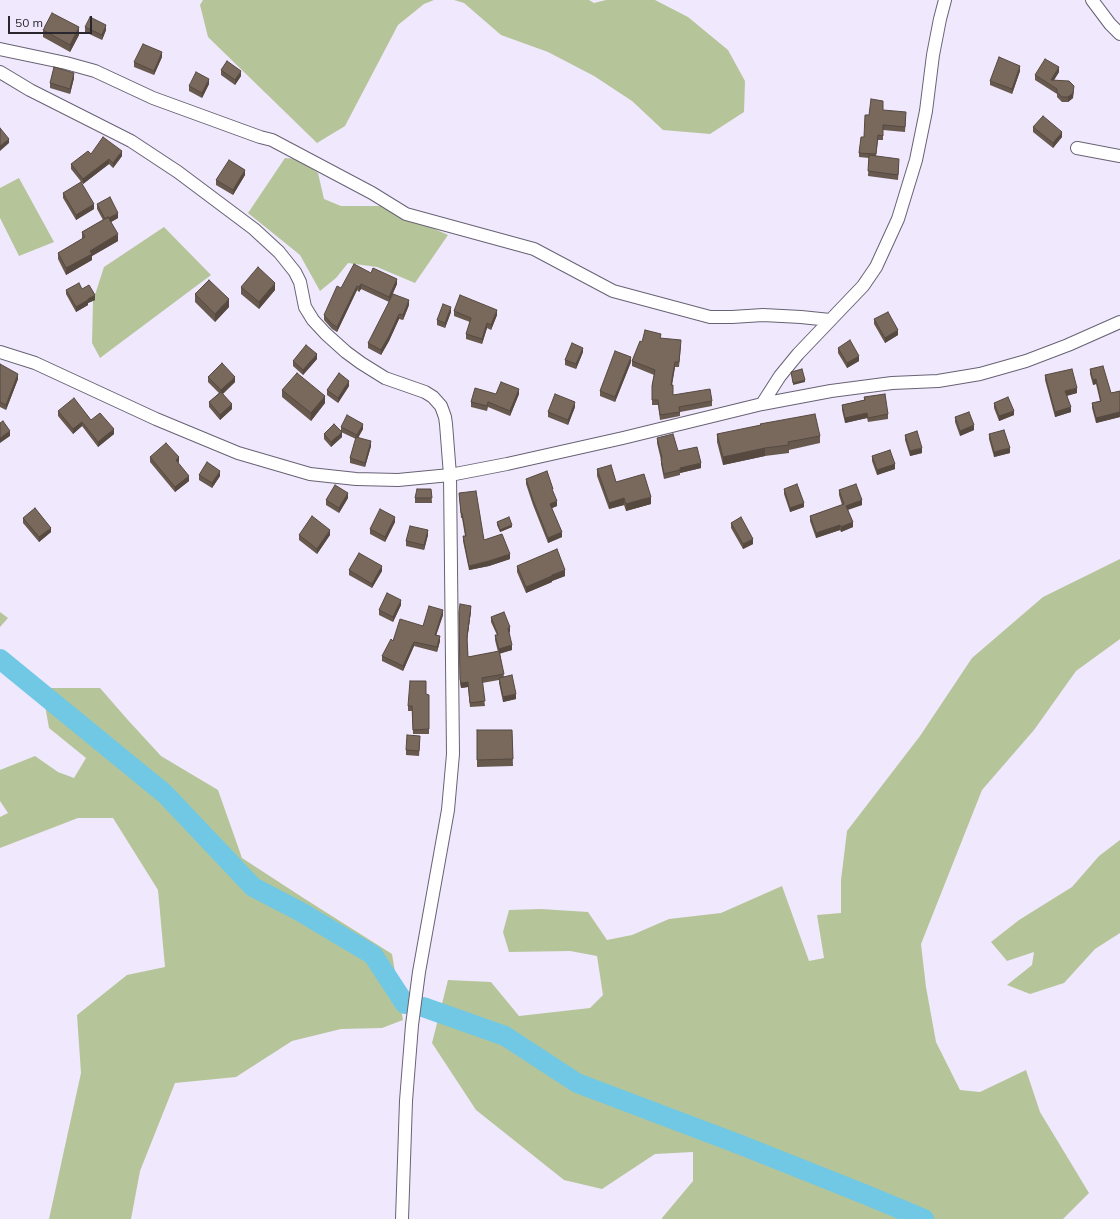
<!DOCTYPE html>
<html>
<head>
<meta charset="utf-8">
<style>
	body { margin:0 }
	#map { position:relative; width:1120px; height:1219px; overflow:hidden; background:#f0e8fd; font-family:Mulish,sans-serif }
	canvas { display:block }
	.scale { position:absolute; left:8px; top:16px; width:84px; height:18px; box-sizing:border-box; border:2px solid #29262e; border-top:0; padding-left:5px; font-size:12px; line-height:14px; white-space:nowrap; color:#29262e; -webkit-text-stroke:3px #f0e8fd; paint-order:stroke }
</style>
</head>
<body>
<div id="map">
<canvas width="1120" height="1219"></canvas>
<div class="scale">50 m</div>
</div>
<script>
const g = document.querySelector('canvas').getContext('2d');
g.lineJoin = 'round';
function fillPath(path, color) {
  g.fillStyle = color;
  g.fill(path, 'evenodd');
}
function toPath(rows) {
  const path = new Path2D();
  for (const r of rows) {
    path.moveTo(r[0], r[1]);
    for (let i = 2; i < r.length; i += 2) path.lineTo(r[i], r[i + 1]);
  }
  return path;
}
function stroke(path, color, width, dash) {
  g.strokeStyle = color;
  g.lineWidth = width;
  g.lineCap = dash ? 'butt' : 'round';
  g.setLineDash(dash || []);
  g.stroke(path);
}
fillPath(toPath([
	[203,0,434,0,424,4,398,25,345,126,317,143,208,37,200,5],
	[454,0,589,0,594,3,606,0,655,0,688,17,728,50,745,81,744,112,710,134,663,130,632,101,594,76,548,52,501,35,464,3],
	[285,158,297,159,318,173,324,199,341,206,383,206,448,235,415,283,377,267,348,263,336,278,320,291,300,255,248,213],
	[19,178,54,242,19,256,0,218,0,188],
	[164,227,211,275,100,358,92,343,93,301,104,267],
	[1120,559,1120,639,1076,671,1034,730,982,790,921,944,926,987,936,1042,960,1090,980,1092,1026,1070,1040,1112,1089,1193,1063,1219,662,1219,662,1218,693,1181,693,1152,655,1154,602,1189,564,1180,476,1110,432,1043,448,980,491,982,519,1016,590,1008,603,995,597,956,570,951,509,952,503,932,509,910,541,909,588,912,607,940,632,935,669,919,721,913,782,886,809,961,824,958,817,915,841,913,841,880,847,831,920,736,972,658,1043,597],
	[0,612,8,618,0,627],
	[42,688,100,688,127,719,161,756,218,790,242,858,305,899,392,954,403,1020,382,1028,341,1029,292,1041,236,1077,175,1083,140,1171,131,1219,49,1219,81,1073,77,1015,127,975,165,967,158,890,113,818,78,818,0,848,0,817,8,813,0,801,0,770,35,756,58,772,74,778,86,758,49,728],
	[1120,840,1120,933,1095,949,1064,983,1030,994,1007,985,1032,965,1034,952,1007,961,991,942,1019,920,1072,887,1099,856]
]), '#b5c599');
stroke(toPath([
	[0,659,165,794,253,887,301,912,373,955,405,1004],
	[423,1007,505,1036,577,1083,741,1145,864,1194,924,1219]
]), '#70c8e5', 20);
const minor = toPath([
	[1092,0,1110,24,1120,34],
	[0,49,66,63,95,71,153,98,260,137,272,140,372,193,406,214,534,249,613,291,710,317,732,317,763,315,801,317,830,320],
	[0,72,30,90,131,141,178,172,254,229,279,252,295,272,300,282,305,307,313,320,326,334,346,352,361,363,385,378,425,392,433,397,441,406,445,417,446,424,450,475,453,754,448,810,419,972,412,1025,406,1101,402,1219],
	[1077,148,1120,156],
	[0,352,35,363,156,419,238,453,310,474,356,479,398,480,450,475,507,464,623,438,762,404,831,391,892,383,938,381,980,374,1026,361,1068,345,1120,322],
	[762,404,780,376,798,354,863,286,876,267,898,219,916,160,926,111,933,55,940,19,945,0]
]);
stroke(minor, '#686274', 14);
stroke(minor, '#fff', 12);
fillPath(toPath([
	[85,27,106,30,102,40,85,32],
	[43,30,79,35,70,52,43,37],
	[162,57,154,75,134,67,134,62],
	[221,70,241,76,235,85,221,75],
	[1020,71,1012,94,990,85,990,81],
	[1059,72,1054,80,1073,98,1068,102,1062,102,1057,97,1057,94,1035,80,1035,75],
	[74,78,70,94,50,88,50,83],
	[209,84,202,98,189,91,189,86],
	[883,106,883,110,906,117,905,132,883,130,883,140,878,140,876,156,899,164,898,180,868,176,869,158,859,157,859,153,864,137,869,115],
	[1033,127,1062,137,1053,148,1033,132],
	[91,154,122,156,113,168,109,164,83,184,71,169,71,164],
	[245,175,233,195,216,185,216,180],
	[63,193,94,209,76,220,63,198],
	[97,204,118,218,111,222,118,241,92,256,92,260,66,275,58,259,58,253,82,239,82,232,103,220,97,209],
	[371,273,397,284,389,302,361,289,359,292,357,290,337,332,332,329,324,320,324,315],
	[241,287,275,290,259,309,241,294],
	[82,289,95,300,88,303,88,305,76,312,66,294,66,290],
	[195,294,229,307,215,322,195,302],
	[409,305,403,320,399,319,389,341,381,355,368,348,368,343],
	[454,311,497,315,491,330,487,328,482,344,466,339,466,334,470,322,454,316],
	[451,312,445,328,437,325,437,320],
	[874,319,898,335,885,343,874,324],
	[661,338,681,345,679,367,675,367,672,385,673,395,712,401,712,406,680,412,680,416,660,420,658,405,652,405,652,386,654,375,632,366,632,361,642,342],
	[838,348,859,361,847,368,838,353],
	[583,352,576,369,565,365,565,360],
	[317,359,303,375,293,366,293,361],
	[631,362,615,402,600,396,600,391],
	[0,364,18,379,6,410,0,407],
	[1090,369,1111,393,1120,391,1120,417,1096,423,1092,408,1092,403,1100,401,1096,384,1093,385,1090,374],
	[1045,375,1077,393,1067,396,1071,412,1055,417,1045,380],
	[208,377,235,382,223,394,232,409,220,420,209,407,209,402,219,393,208,382],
	[349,386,338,403,327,395,327,390],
	[282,390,325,403,311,421,282,397],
	[496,394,519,394,510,416,488,407,487,411,471,407,471,402],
	[864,397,888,414,888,419,868,422,867,418,845,423,842,410,842,405,864,400],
	[994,403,1014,415,999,421,994,408],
	[575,407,568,425,548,417,548,412],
	[58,411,91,420,114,434,98,447,82,426,73,434,58,416],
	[955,417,974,430,960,436,955,422],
	[341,427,363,429,358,437,371,446,365,467,350,463,350,458,356,439,341,432],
	[324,434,342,437,331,447,324,439],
	[717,434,820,436,820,443,789,450,789,453,765,456,723,465,717,442],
	[989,434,1010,453,994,457,989,439],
	[905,435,922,453,910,456,905,440],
	[657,438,678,451,701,468,680,473,680,475,664,479,661,464,661,460,657,443],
	[872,456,895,469,877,475,872,461],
	[150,457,179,462,178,463,189,481,175,492,150,462],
	[597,469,616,482,651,504,626,511,624,505,609,509,597,476],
	[199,475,220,476,212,488,199,480],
	[526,479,553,492,557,506,552,508,562,537,548,543,533,505,526,484],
	[431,489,432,503,415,503,415,498],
	[784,489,804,507,790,512,784,494],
	[839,490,862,505,848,510,853,527,841,532,840,530,816,538,810,521,810,516,842,505,839,495],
	[459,493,484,540,510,559,489,566,469,570,463,541,463,536,465,536,462,518,461,518],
	[348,498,339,513,326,505,326,500],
	[23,518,51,532,39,542,23,523],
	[395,522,385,542,370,534,370,529],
	[497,522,512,527,500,532,497,525],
	[731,523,753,544,743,549,731,528],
	[299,535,330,535,317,554,299,540],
	[428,535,424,550,406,546,406,541],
	[517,566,565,576,552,581,552,582,526,593,517,572],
	[349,570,382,571,372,588,349,575],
	[401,605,393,622,379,615,379,610],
	[471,611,467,640,468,657,498,652,495,640,495,635,497,635,491,622,491,617,510,632,509,633,512,650,500,653,504,677,516,699,503,702,499,683,499,680,482,683,485,706,470,707,468,687,461,688,460,684,459,612],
	[443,615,436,635,440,641,437,652,414,646,403,671,382,661,382,656,423,626],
	[426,695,429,695,429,734,413,734,412,711,408,711,408,706],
	[477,730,512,730,513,766,477,767],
	[420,741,419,756,406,755,406,750]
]), '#68594f');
fillPath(toPath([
	[106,25,106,30,102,40,102,35],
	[79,27,79,35,70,52,70,45],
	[162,52,162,57,154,75,154,71],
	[1020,66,1020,71,1012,94,1012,89],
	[1059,67,1059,72,1051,85,1051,80],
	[241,71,241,76,235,85,235,80],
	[74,73,74,78,70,94,70,89],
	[209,79,209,84,202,98,202,93],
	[1074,91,1073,98,1068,102,1068,97],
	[1062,132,1062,137,1053,148,1053,143],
	[9,139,9,143,0,151,0,146],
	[122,151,122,156,113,168,113,163],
	[109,159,109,164,83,184,83,179],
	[245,170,245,175,233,195,233,190],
	[94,204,94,209,76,220,76,215],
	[118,213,118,218,106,225,106,220],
	[118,234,118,241,92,256,92,260,66,275,66,268,90,251],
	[397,279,397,284,389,302,389,297],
	[275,283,275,290,259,309,259,302],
	[361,284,361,289,359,292,359,287],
	[357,286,357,290,337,332,337,327],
	[95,295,95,300,88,303,88,305,76,312,76,307],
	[229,299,229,307,215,322,215,314],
	[409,300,409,305,403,320,403,315],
	[451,307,451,312,445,328,445,323],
	[497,310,497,315,491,330,491,325],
	[399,314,399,319,389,341,381,355,381,350],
	[487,323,487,328,482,344,482,339],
	[898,330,898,335,885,343,885,338],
	[583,348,583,352,576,369,576,364],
	[317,354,317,359,303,375,303,370],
	[859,356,859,361,847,368,847,363],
	[631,357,631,362,615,402,615,397],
	[675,362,675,367,671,390,671,385],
	[18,374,18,379,6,410,6,405],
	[235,377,235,382,221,395,221,390],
	[1096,379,1096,384,1093,385,1093,380],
	[805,380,805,382,793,385,793,383],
	[349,381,349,386,338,403,338,398],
	[1077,388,1077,393,1065,396,1065,391],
	[519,389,519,394,510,416,510,411],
	[325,396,325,403,311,421,311,413],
	[575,402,575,407,568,425,568,420],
	[232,404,232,409,220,420,220,415],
	[1071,407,1071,412,1055,417,1055,412],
	[1014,411,1014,415,999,421,999,416],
	[1120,412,1120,417,1096,423,1096,418],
	[867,413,867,418,845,423,845,418],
	[82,422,82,426,73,434,73,429],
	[363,424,363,429,357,440,357,435],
	[974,425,974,430,960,436,960,431],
	[114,429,114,434,98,447,98,442],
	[10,431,10,436,0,443,0,438],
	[342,432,342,437,331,447,331,442],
	[371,441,371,446,365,467,365,463],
	[765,448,765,456,723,465,723,457],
	[922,448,922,453,910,456,910,451],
	[1010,448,1010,453,994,457,994,452],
	[179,457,179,462,176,465,176,460],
	[701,463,701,468,680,473,680,468],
	[895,464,895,469,877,475,877,470],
	[220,471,220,476,212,488,212,483],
	[189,476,189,481,175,492,175,487],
	[348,493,348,498,339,513,339,508],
	[651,497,651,504,626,511,626,504],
	[624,498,624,505,609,509,609,503],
	[862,500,862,505,846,510,846,506],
	[557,501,557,506,550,509,550,504],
	[804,503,804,507,790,512,790,508],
	[395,517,395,522,385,542,385,537],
	[853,522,853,527,841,532,841,527],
	[512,525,512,527,500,532,500,530],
	[840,525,840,530,816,538,816,533],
	[51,528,51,532,39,542,39,537],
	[330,530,330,535,317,554,317,549],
	[428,530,428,535,424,550,424,545],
	[562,532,562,537,548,543,548,538],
	[753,539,753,544,743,549,743,544],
	[510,554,510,559,489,566,469,570,469,566],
	[382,566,382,571,372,588,372,584],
	[565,570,565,576,552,581,552,582,526,593,526,587,552,575],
	[401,600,401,605,393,622,393,617],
	[471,606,471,611,467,641,467,637],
	[443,610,443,615,435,639,435,635],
	[510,627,510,632,508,633,508,628],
	[440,636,440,641,437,652,437,647],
	[414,642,414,646,403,671,403,666],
	[512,645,512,650,499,654,499,649],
	[468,682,468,687,461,688,461,683],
	[516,694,516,699,503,702,503,697]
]), '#554940');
const building = toPath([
	[52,13,79,27,70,45,43,30,52,13],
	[90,17,106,25,102,35,85,27,90,17],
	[143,44,162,52,154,71,134,62,143,44],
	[999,57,1020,66,1012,89,990,81,999,57],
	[1045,59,1059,67,1051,80,1069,81,1074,86,1073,93,1068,97,1062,97,1057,92,1057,89,1035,75,1045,59],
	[227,61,241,71,235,80,221,70,227,61],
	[54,67,74,73,70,89,50,83,54,67],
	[196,72,209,79,202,93,189,86,196,72],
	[871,99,883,101,883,110,906,112,905,127,883,125,883,136,878,135,876,154,859,153,861,137,864,137,865,115,869,115,871,99],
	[1043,116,1062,132,1053,143,1033,127,1043,116],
	[0,128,9,139,0,146,0,128],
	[103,137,122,151,113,163,109,159,83,179,71,164,88,151,91,154,103,137],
	[869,155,899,159,898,175,868,171,869,155],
	[229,160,245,170,233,190,216,180,229,160],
	[81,182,94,204,76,215,63,193,81,182],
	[110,197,118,213,109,218,108,217,105,219,97,204,110,197],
	[108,217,118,234,90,251,92,254,66,268,58,253,85,237,82,232,108,217],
	[354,264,371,273,373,268,397,279,389,297,361,284,359,287,357,286,337,327,332,324,324,315,337,286,341,288,354,264],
	[258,267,275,283,259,302,241,287,258,267],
	[209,280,229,299,215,314,195,294,209,280],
	[79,283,82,289,89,285,95,295,88,299,88,300,76,307,66,290,79,283],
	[393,294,409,300,403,315,399,314,389,336,381,350,368,343,393,294],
	[460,295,497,310,491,325,487,323,482,339,466,334,471,318,454,311,460,295],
	[443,304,451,307,445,323,437,320,443,304],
	[888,312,898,330,885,338,874,319,888,312],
	[645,330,661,334,660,338,681,340,679,362,675,362,671,385,673,385,673,395,710,389,712,401,679,407,680,412,660,415,658,400,652,400,652,386,655,370,632,361,640,341,642,342,645,330],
	[850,340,859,356,847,363,838,348,850,340],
	[572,343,583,348,576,364,565,360,572,343],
	[306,345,317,354,303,370,293,361,306,345],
	[615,351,631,357,615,397,600,391,615,351],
	[222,363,235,377,221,390,208,377,222,363],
	[0,364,18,374,6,405,0,402,0,364],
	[1103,366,1111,393,1120,391,1120,412,1096,418,1092,403,1101,401,1096,379,1093,380,1090,369,1103,366],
	[802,369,805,380,793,383,791,372,802,369],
	[1072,369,1077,388,1065,391,1071,407,1055,412,1045,375,1072,369],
	[297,373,325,396,311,413,282,390,297,373],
	[339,373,349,381,338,398,327,390,339,373],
	[501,382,519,389,510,411,488,402,487,406,471,402,475,388,496,394,501,382],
	[221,392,232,404,220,415,209,402,221,392],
	[555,394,575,402,568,420,548,412,555,394],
	[885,394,888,414,868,418,867,413,845,418,842,405,865,400,864,397,885,394],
	[1008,397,1014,411,999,416,994,403,1008,397],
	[74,398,91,420,100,413,114,429,98,442,82,422,73,429,58,411,74,398],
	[969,412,974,425,960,431,955,417,969,412],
	[815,414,820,436,788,442,789,445,765,448,723,457,717,434,761,425,760,424,815,414],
	[347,415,363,424,357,435,341,427,347,415],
	[3,421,10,431,0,438,0,423,3,421],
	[334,424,342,432,331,442,324,434,334,424],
	[1004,430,1010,448,994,452,989,434,1004,430],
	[917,431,922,448,910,451,905,435,917,431],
	[673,434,678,451,697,447,701,463,680,468,680,470,664,474,661,459,662,458,657,438,673,434],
	[356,437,371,441,365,463,350,458,356,437],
	[166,443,179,457,176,460,189,476,175,487,150,457,166,443],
	[890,450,895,464,877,470,872,456,890,450],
	[207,462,220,471,212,483,199,475,207,462],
	[611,465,616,482,644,474,651,497,626,504,624,498,609,503,597,469,611,465],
	[547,471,553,489,552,489,557,501,550,504,562,532,548,538,533,500,526,479,547,471],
	[797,484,804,503,790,508,784,489,797,484],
	[856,484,862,500,846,506,853,522,841,527,840,525,816,533,810,516,844,504,839,490,856,484],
	[335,485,348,493,339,508,326,500,335,485],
	[417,489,431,489,432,498,415,498,417,489],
	[476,491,484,540,502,534,510,554,489,561,469,566,463,536,466,536,462,513,461,513,459,493,476,491],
	[35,508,51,528,39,537,23,518,35,508],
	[380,509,395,517,385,537,370,529,380,509],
	[312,516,330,530,317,549,299,535,312,516],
	[509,517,512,525,500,530,497,522,509,517],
	[741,517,753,539,743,544,731,523,741,517],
	[410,526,428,530,424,545,406,541,410,526],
	[557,549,565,570,552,575,552,576,526,587,517,566,557,549],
	[359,553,382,566,372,584,349,570,359,553],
	[387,593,401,600,393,617,379,610,387,593],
	[460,604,471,606,467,637,468,657,499,651,504,674,482,678,485,701,470,703,468,682,461,683,460,679,459,612,460,604],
	[429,606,443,610,435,635,440,636,437,647,414,642,403,666,382,656,391,639,393,641,400,619,423,626,429,606],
	[504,612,510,627,508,628,512,645,499,649,495,635,498,635,491,617,504,612],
	[512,675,516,694,503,697,499,678,512,675],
	[410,681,426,681,426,694,429,695,429,729,413,730,412,706,408,706,410,681],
	[477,730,512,730,513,759,477,760,477,730],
	[407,735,420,736,419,751,406,750,407,735]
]);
fillPath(building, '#79685c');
stroke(building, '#554940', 1);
</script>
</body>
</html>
